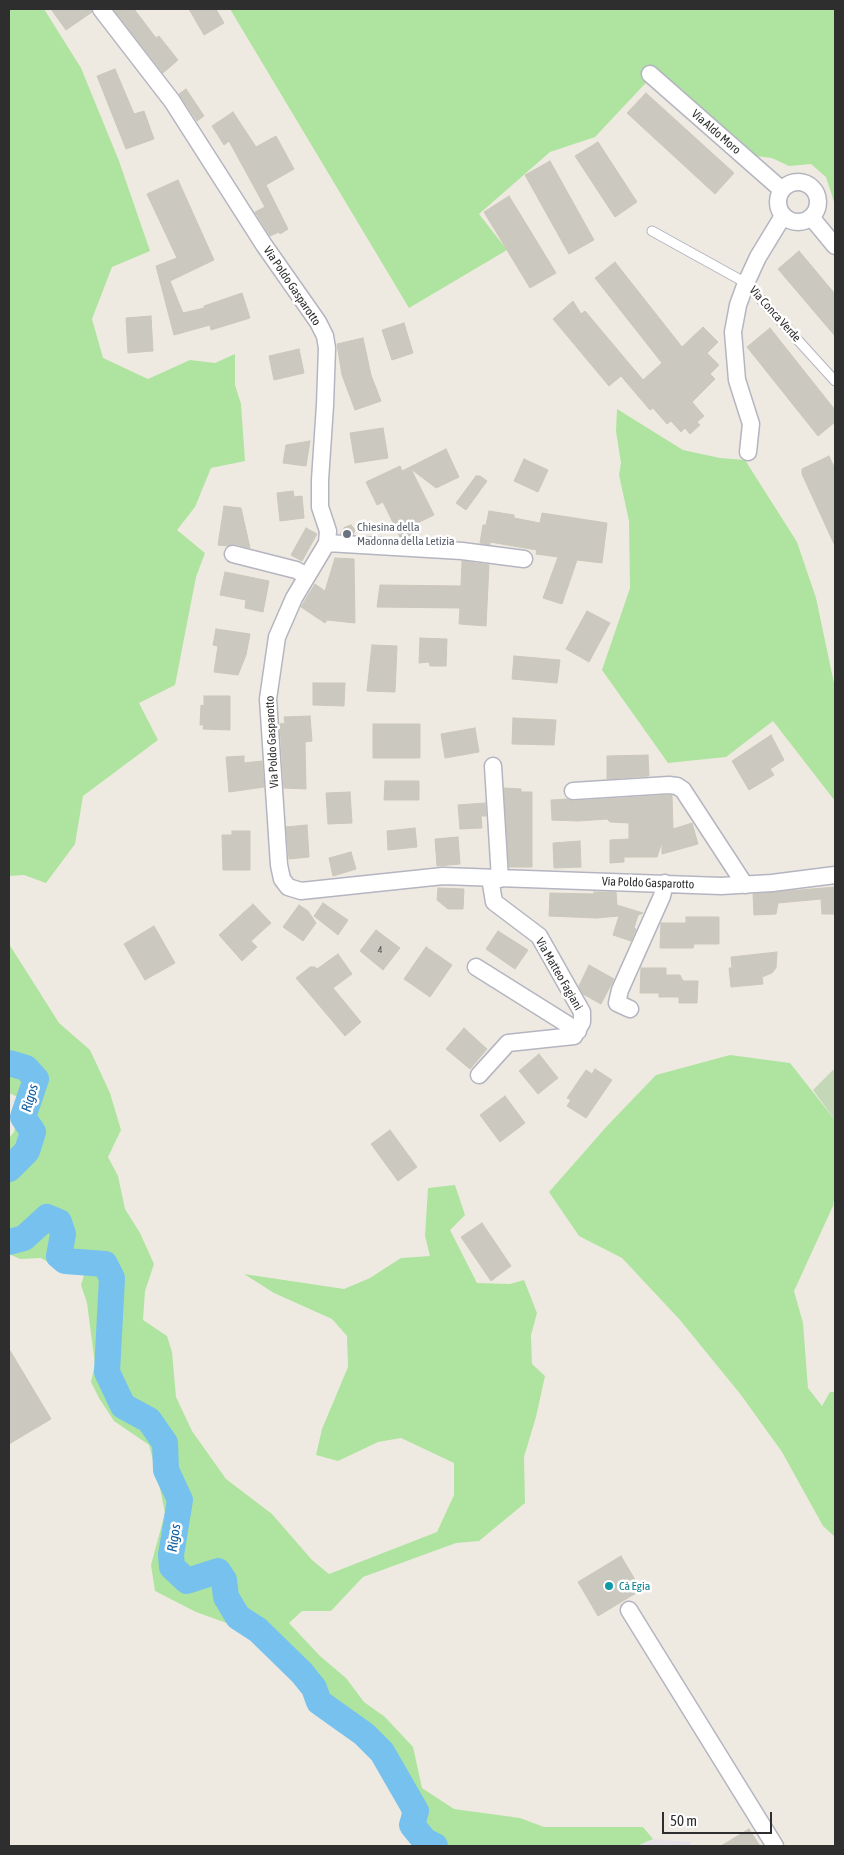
<!DOCTYPE html>
<html>
<head>
<meta charset="utf-8">
<style>
	body { margin:0 }
	#map { position:relative; width:844px; height:1855px; overflow:hidden; background:#efeae1; font-family:"Asap Condensed",sans-serif }
	canvas { display:block }
	.frame { position:absolute; inset:0; border:10px solid #2e2e2e; pointer-events:none }
	.scale { position:absolute; left:662px; top:1812px; width:110px; height:22px; box-sizing:border-box; border:2px solid #2e2e2e; border-top:0; padding-left:6px; font-size:15px; line-height:18px; white-space:nowrap; color:#2e2e2e; -webkit-text-stroke:4px #fff; paint-order:stroke }
</style>
</head>
<body>
<div id="map">
<canvas width="844" height="1855"></canvas>
<div class="frame"></div>
<div class="scale">50 m</div>
</div>
<script>
const g = document.querySelector('canvas').getContext('2d');
g.lineJoin = 'round';
function fillPath(path, color) {
  g.fillStyle = color;
  g.fill(path, 'evenodd');
}
function toPath(rows) {
  const path = new Path2D();
  for (const r of rows) {
    if (r.length === 3) {
      path.moveTo(r[0] + r[2], r[1]);
      path.arc(r[0], r[1], r[2], 0, 2 * Math.PI);
      continue;
    }
    path.moveTo(r[0], r[1]);
    for (let i = 2; i < r.length; i += 2) path.lineTo(r[i], r[i + 1]);
  }
  return path;
}
function stroke(path, color, width, dash) {
  g.strokeStyle = color;
  g.lineWidth = width;
  g.lineCap = dash ? 'butt' : 'round';
  g.setLineDash(dash || []);
  g.stroke(path);
}
function label(font, color, halo, rows, align = 'center') {
  g.font = font + ' "Asap Condensed",sans-serif';
  g.lineWidth = 5;
  g.setLineDash([]);
  g.textBaseline = 'middle';
  g.strokeStyle = halo;
  g.fillStyle = color;
  for (const [text, x, y, turn = 0] of rows) {
    g.save();
    g.translate(x, y);
    g.rotate((+turn || 0) * Math.PI / 180);
    g.textAlign = isNaN(turn) ? turn : align;
    if (halo) g.strokeText(text, 0, 0);
    g.fillText(text, 0, 0);
    g.restore();
  }
}
fillPath(toPath([
	[653,1839,691,1842,691,1846,637,1846]
]), '#e4e1e8');
fillPath(toPath([
	[9,9,44,9,81,68,119,161,150,251,112,267,92,319,103,358,148,379,190,360,215,363,235,354,235,385,241,404,245,461,211,468,195,507,177,530,205,553,196,577,175,685,139,703,158,740,83,796,75,844,46,883,24,875,9,876],
	[230,9,835,9,835,205,826,177,811,164,789,166,772,158,748,155,657,71,595,137,550,152,479,214,507,250,409,308],
	[617,409,683,450,720,458,745,460,797,542,816,598,835,688,835,801,773,721,726,757,668,763,602,670,630,588,629,521,619,475,621,463,616,431],
	[9,944,59,1023,90,1050,110,1093,121,1130,108,1157,118,1176,125,1209,140,1233,154,1264,145,1291,143,1320,167,1336,172,1352,176,1397,192,1431,226,1479,272,1514,312,1560,329,1574,437,1532,454,1495,454,1463,401,1438,378,1442,338,1461,316,1455,322,1429,348,1367,347,1336,332,1319,274,1293,244,1274,344,1289,370,1278,401,1258,430,1256,425,1236,428,1188,455,1185,465,1215,450,1230,477,1283,510,1284,524,1280,537,1313,531,1335,532,1364,545,1376,536,1417,524,1457,525,1503,479,1541,456,1543,363,1577,331,1611,302,1611,289,1623,320,1656,346,1678,364,1702,385,1717,413,1747,422,1788,454,1809,520,1818,544,1827,643,1827,653,1839,637,1846,422,1846,406,1836,400,1806,372,1750,321,1714,301,1692,285,1667,243,1629,196,1612,155,1591,151,1565,165,1513,158,1479,149,1445,114,1421,99,1398,91,1382,95,1364,87,1303,81,1285,84,1275,73,1273,66,1266,55,1266,41,1258,20,1259,9,1254,9,1138,14,1132,20,1098,9,1093],
	[730,1055,790,1063,835,1120,835,1193,833,1206,794,1291,803,1323,808,1388,822,1406,830,1392,835,1392,835,1537,823,1526,782,1452,741,1395,680,1320,622,1258,579,1236,549,1192,607,1126,656,1075]
]), '#aee49f');
fillPath(toPath([
	[835,1068,835,1120,813,1090]
]), '#c4d8b8');
stroke(toPath([
	[9,1063,26,1068,36,1079,23,1117,33,1132,27,1151,9,1169],
	[9,1242,24,1238,47,1217,59,1222,63,1234,59,1256,65,1261,105,1264,112,1278,107,1372,123,1406,149,1420,165,1443,166,1470,180,1500,171,1555,172,1567,187,1581,218,1571,224,1580,226,1597,238,1617,258,1630,302,1673,314,1688,319,1702,364,1734,382,1752,416,1811,412,1825,425,1841,435,1846]
]), '#76c1ee', 26);
const building = toPath([
	[51,9,91,9,92,12,66,30,51,9],
	[113,9,134,9,156,38,159,36,178,60,163,73,113,9],
	[189,9,216,9,224,23,204,35,189,9],
	[115,69,134,114,144,111,154,139,126,149,97,76,115,69],
	[186,89,204,116,197,121,179,94,186,89],
	[646,93,734,173,715,194,627,113,646,93],
	[233,112,256,147,276,136,294,169,266,185,288,229,280,234,279,232,270,236,255,212,265,207,229,141,224,145,212,126,233,112],
	[598,142,637,202,615,217,575,156,598,142],
	[550,161,594,240,569,254,525,175,550,161],
	[178,180,214,260,170,281,183,313,204,308,204,306,242,293,250,318,211,330,210,325,174,335,156,266,177,258,147,194,178,180],
	[509,196,556,273,530,288,484,212,509,196],
	[799,251,835,294,835,336,778,269,799,251],
	[615,262,682,347,703,327,718,342,707,353,719,365,710,374,715,379,692,402,704,416,697,422,700,425,690,434,685,428,681,432,671,421,667,424,653,408,650,410,621,376,609,386,553,319,573,301,581,314,585,311,643,380,662,363,595,278,615,262],
	[151,316,153,351,128,353,126,318,151,316],
	[404,323,413,353,392,360,382,330,404,323],
	[770,328,835,410,835,422,818,436,747,347,770,328],
	[363,338,371,375,381,401,355,410,342,375,337,344,363,338],
	[299,349,304,373,274,380,269,356,299,349],
	[383,428,388,458,355,463,350,433,383,428],
	[310,441,306,466,283,463,286,445,310,441],
	[446,449,459,477,436,488,411,469,434,515,413,525,416,532,404,538,400,537,383,502,377,505,366,482,400,466,402,471,446,449],
	[829,456,835,469,835,546,802,474,802,469,829,456],
	[524,459,548,470,538,492,514,481,524,459],
	[476,476,480,476,487,481,466,510,456,503,476,476],
	[293,491,294,497,302,496,304,518,280,521,277,493,293,491],
	[224,506,241,508,250,548,235,544,227,546,218,545,224,506],
	[489,511,514,515,514,518,540,523,542,513,607,523,602,563,577,560,562,604,543,598,558,557,536,554,537,550,490,542,490,545,480,543,483,525,486,525,489,511],
	[351,525,355,530,353,535,340,534,345,527,351,525],
	[306,528,317,534,302,561,291,555,306,528],
	[335,558,354,559,355,623,327,620,325,623,301,607,315,584,325,591,335,558],
	[462,561,489,565,486,626,459,624,460,608,377,607,380,585,461,586,462,561],
	[225,572,269,581,263,612,245,608,246,600,220,595,225,572],
	[587,611,610,623,589,662,566,649,587,611],
	[216,629,250,634,246,655,238,675,214,672,218,646,213,645,216,629],
	[420,638,447,639,446,666,430,666,429,662,419,663,420,638],
	[372,645,397,646,395,692,367,691,372,645],
	[514,656,560,660,557,683,512,679,514,656],
	[313,683,345,683,344,706,313,705,313,683],
	[204,696,230,696,230,730,203,729,204,725,200,725,201,705,204,706,204,696],
	[310,716,312,741,305,742,306,789,284,788,280,724,285,723,284,717,310,716],
	[513,718,556,720,554,745,512,744,513,718],
	[373,724,420,724,420,758,373,758,373,724],
	[475,728,479,752,445,758,441,734,475,728],
	[771,735,784,760,770,769,774,775,749,790,732,761,771,735],
	[648,755,649,776,607,779,607,756,648,755],
	[244,756,244,763,262,761,264,787,229,792,226,757,244,756],
	[385,781,419,781,419,800,384,800,385,781],
	[504,788,521,789,521,792,532,792,532,867,509,867,504,788],
	[350,792,352,823,328,824,326,793,350,792],
	[672,795,673,829,692,823,698,844,662,854,662,842,657,857,624,857,624,862,610,863,610,840,629,839,629,823,610,822,607,819,578,821,552,820,551,800,567,799,574,801,672,795],
	[485,803,486,816,481,816,482,828,460,829,458,805,485,803],
	[307,825,309,857,289,859,286,827,307,825],
	[415,828,417,847,388,850,387,831,415,828],
	[232,831,250,831,250,870,223,870,222,835,232,835,232,831],
	[458,837,460,864,437,866,435,839,458,837],
	[580,841,581,867,554,868,553,843,580,841],
	[351,852,356,869,333,876,329,858,351,852],
	[835,887,835,914,822,914,821,899,778,903,776,914,754,915,753,894,835,887],
	[438,888,464,889,463,909,448,909,437,900,438,888],
	[594,892,616,892,617,905,643,913,638,915,634,928,636,929,631,941,613,935,619,916,596,918,549,916,550,893,594,894,594,892],
	[323,903,348,920,338,935,314,916,323,903],
	[253,904,271,923,251,941,257,947,242,961,219,935,253,904],
	[299,905,308,911,316,923,303,941,283,927,299,905],
	[686,917,719,917,719,944,694,944,693,948,660,948,661,923,686,923,686,917],
	[154,926,175,963,145,980,124,944,154,926],
	[376,930,400,948,383,970,360,951,376,930],
	[498,931,528,950,515,969,486,949,498,931],
	[426,947,452,965,430,997,404,979,426,947],
	[777,952,776,968,772,973,762,977,763,984,731,987,729,968,732,968,731,957,777,952],
	[338,954,352,974,333,988,361,1022,345,1036,296,978,310,967,315,967,317,969,338,954],
	[589,965,614,979,601,1004,583,994,579,986,589,965],
	[641,968,666,968,666,975,680,975,683,981,698,981,697,1003,679,1003,679,997,659,997,659,993,640,993,641,968],
	[464,1028,487,1049,470,1069,446,1049,464,1028],
	[539,1054,558,1078,538,1094,519,1071,539,1054],
	[595,1069,612,1080,586,1118,567,1106,571,1100,567,1098,586,1070,592,1074,595,1069],
	[505,1096,525,1123,500,1142,480,1115,505,1096],
	[390,1130,417,1167,398,1181,371,1144,390,1130],
	[482,1223,511,1266,491,1281,461,1237,482,1223],
	[9,1349,51,1419,9,1444,9,1349],
	[621,1556,641,1590,598,1616,578,1582,621,1556],
	[749,1829,760,1846,721,1846,749,1829]
]);
fillPath(building, '#cbc8bf');
stroke(building, '#cbc7ba', 1);
const lane = toPath([
	[652,231,746,283,835,381]
]);
const street = toPath([
	[101,9,172,101,264,245,318,322,325,336,327,348,325,405,320,480,320,507,328,531,327,543,294,598,277,637,268,699,279,865,282,879,288,887,301,891,443,876,721,886,772,883,835,875],
	[650,74,782,190],
	[798,202,20],
	[811,217,835,246],
	[748,452,751,424,737,380,733,332,738,305,746,283,758,257,783,216],
	[327,543,462,551,524,559],
	[233,554,296,570,307,576],
	[493,766,500,879],
	[573,791,669,785,677,786,683,790,745,885],
	[476,967,578,1031],
	[630,1009,617,1003,620,990,662,896,665,883],
	[479,1075,508,1043,574,1036,582,1022,582,1012,539,936,494,902,490,878],
	[629,1610,775,1846]
]);
stroke(lane, '#b4b5c1', 11);
stroke(street, '#b4b5c1', 19);
stroke(lane, '#fff', 9);
stroke(street, '#fff', 16);
for (const [x, y, r, color] of [
	[347,534,5,"#6b7280"],
	[609,1586,5,"#0f9aa8"]
]) {
  const dot = new Path2D();
  dot.arc(x, y, r, 0, 2 * Math.PI);
  g.fillStyle = color;
  g.fill(dot);
  stroke(dot, '#fff', 2);
}
label('10px', '#555452', null, [
	["4",380,950]
]);
label('12px', '#2e2e2e', '#fff', [
	["Via Aldo Moro",716,132,41],
	["Via Poldo Gasparotto",292,286,56],
	["Via Conca Verde",775,314,48],
	["Via Poldo Gasparotto",272,742,-93],
	["Via Poldo Gasparotto",648,883,2],
	["Via Matteo Fagiani",559,974,60]
]);
label('12px', '#5b616d', '#fff', [
	["Chiesina della",357,527],
	["Madonna della Letizia",357,541]
], 'left');
label('12px', '#0d838f', '#fff', [
	["Cà Egia",619,1586]
], 'left');
label('italic 14px', '#0f5ea1', '#fff', [
	["Rigos",30,1098,-74],
	["Rigos",174,1538,-82]
]);
</script>
</body>
</html>
